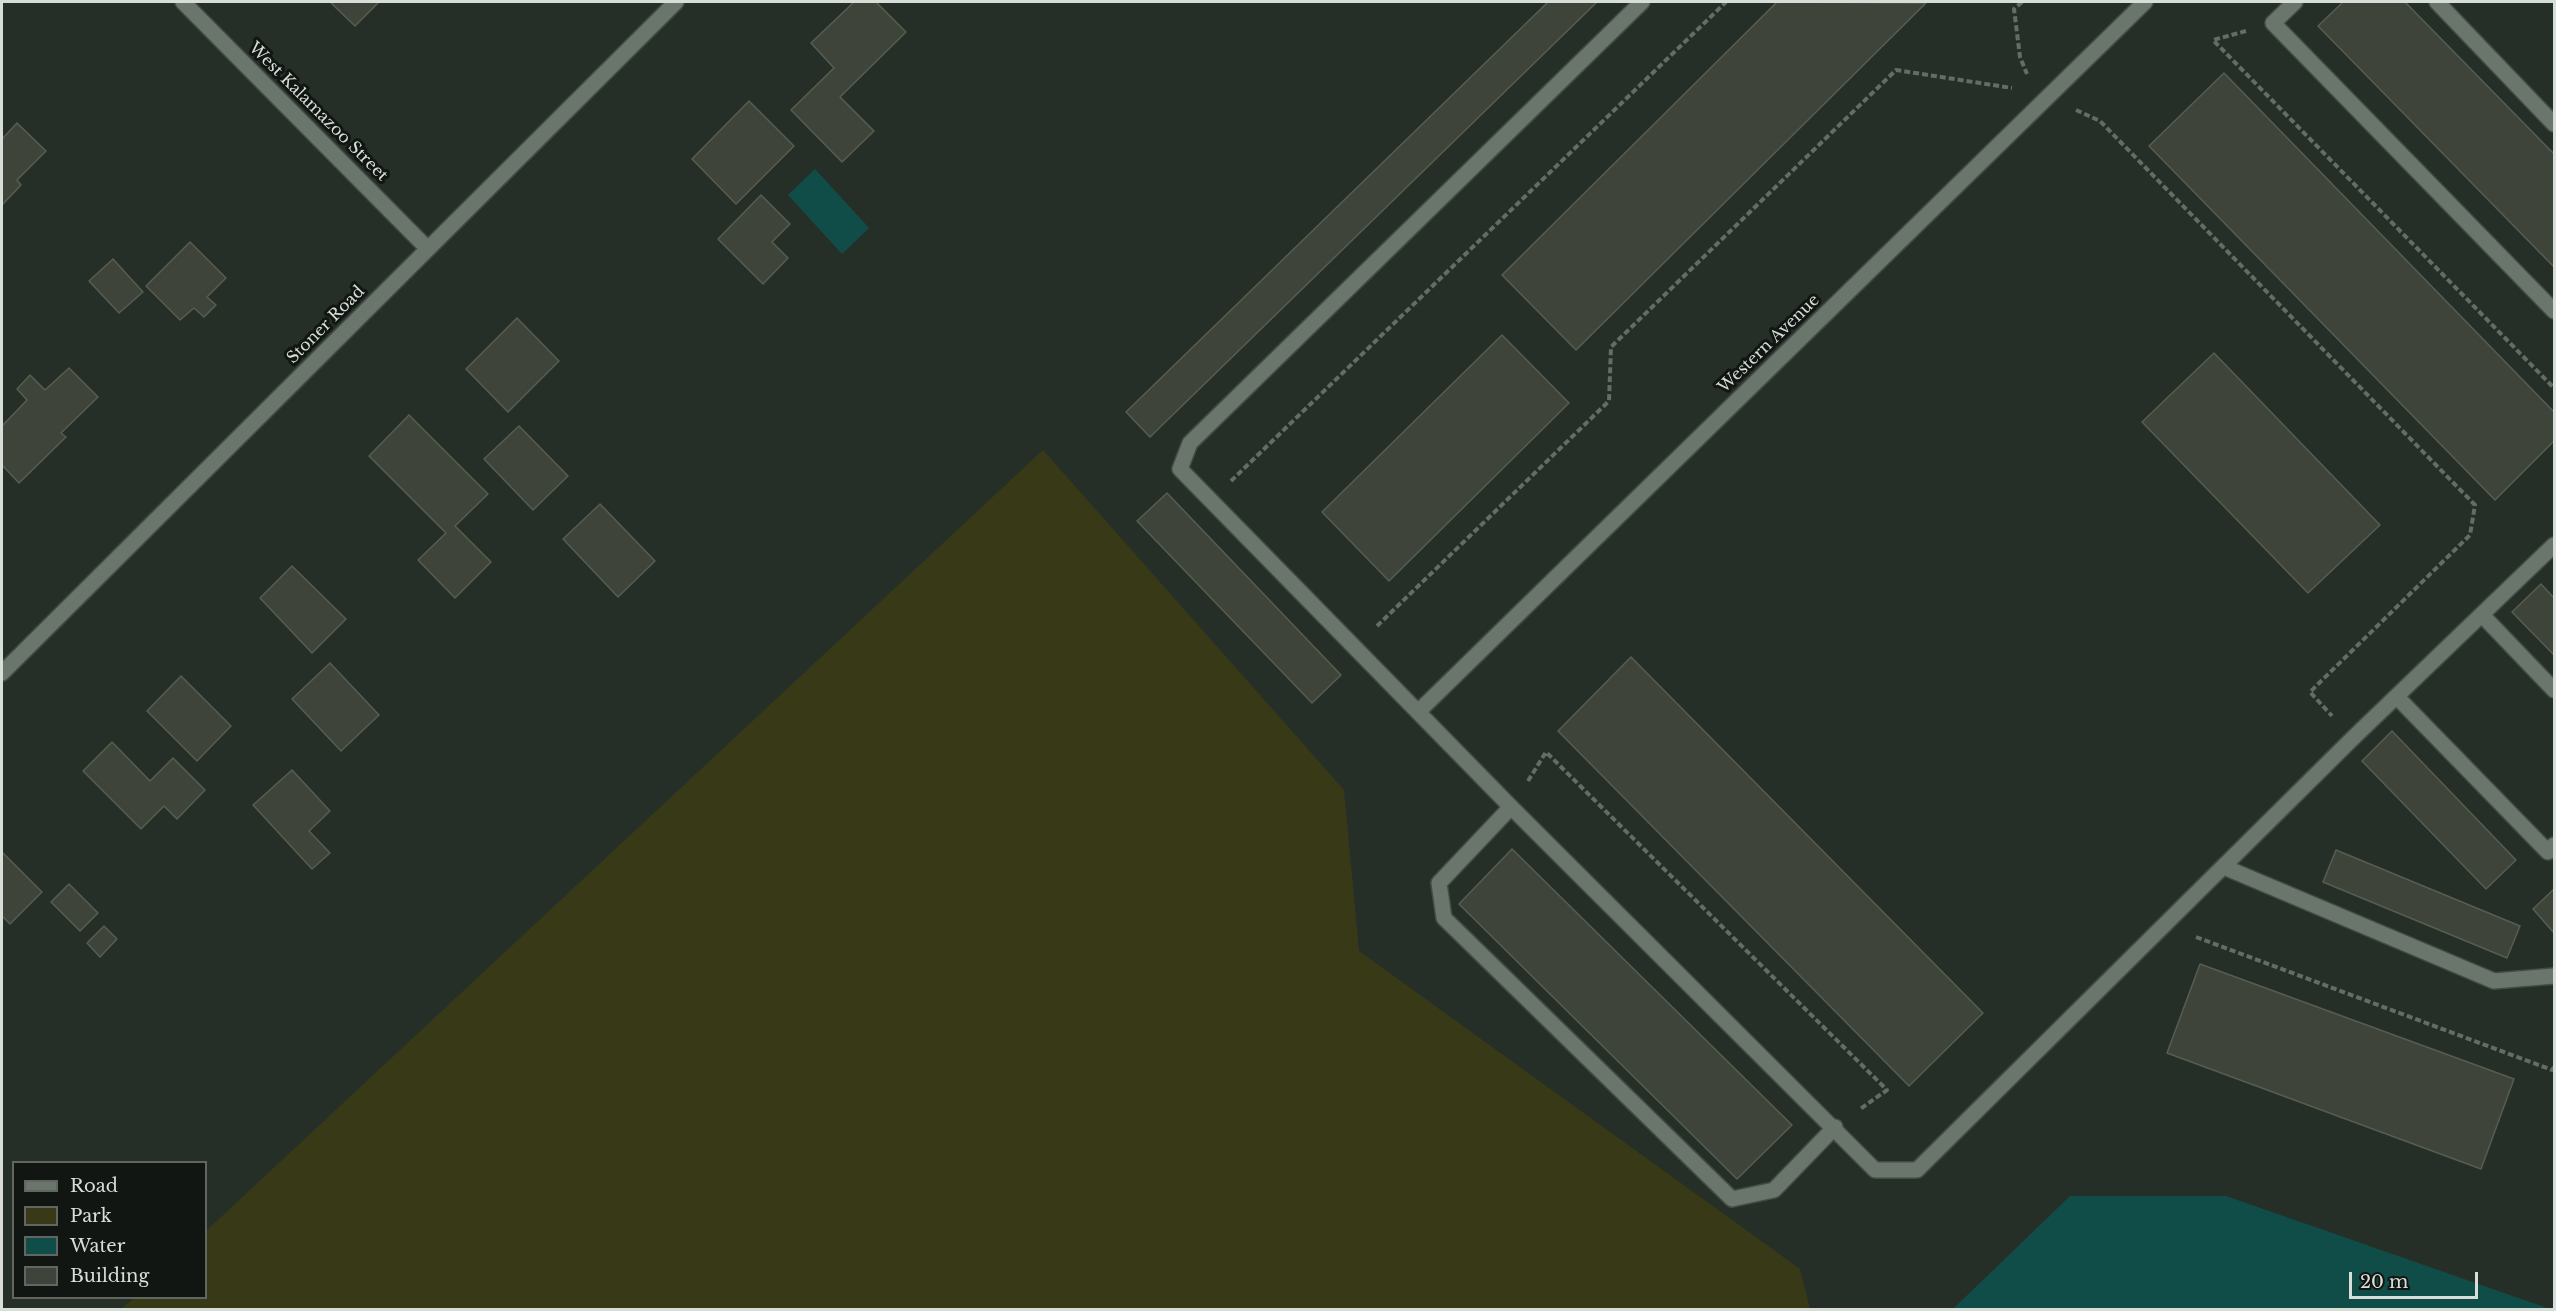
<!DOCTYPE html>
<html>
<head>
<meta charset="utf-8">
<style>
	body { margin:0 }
	#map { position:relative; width:2556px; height:1311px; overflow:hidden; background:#262f27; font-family:"Libre Baskerville",serif }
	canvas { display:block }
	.frame { position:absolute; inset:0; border:3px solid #d7ded8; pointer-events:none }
	.legend { position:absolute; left:12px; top:1161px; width:195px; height:138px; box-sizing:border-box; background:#121612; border:2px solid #616661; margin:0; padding:8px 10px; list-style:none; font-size:18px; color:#d7ded8 }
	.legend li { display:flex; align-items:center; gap:12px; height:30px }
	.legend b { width:30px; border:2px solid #616661 }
	.scale { position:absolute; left:2349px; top:1272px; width:129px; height:27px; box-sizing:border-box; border:3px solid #d7ded8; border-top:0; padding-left:8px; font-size:18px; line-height:21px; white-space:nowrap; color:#d7ded8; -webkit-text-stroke:4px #121612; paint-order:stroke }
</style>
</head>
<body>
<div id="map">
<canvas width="2556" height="1311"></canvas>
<div class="frame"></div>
<ul class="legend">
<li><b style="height:8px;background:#6a766c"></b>Road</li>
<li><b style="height:16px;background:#383a17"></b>Park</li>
<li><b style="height:16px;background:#114d48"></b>Water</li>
<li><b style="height:16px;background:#3e4439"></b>Building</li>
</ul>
<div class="scale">20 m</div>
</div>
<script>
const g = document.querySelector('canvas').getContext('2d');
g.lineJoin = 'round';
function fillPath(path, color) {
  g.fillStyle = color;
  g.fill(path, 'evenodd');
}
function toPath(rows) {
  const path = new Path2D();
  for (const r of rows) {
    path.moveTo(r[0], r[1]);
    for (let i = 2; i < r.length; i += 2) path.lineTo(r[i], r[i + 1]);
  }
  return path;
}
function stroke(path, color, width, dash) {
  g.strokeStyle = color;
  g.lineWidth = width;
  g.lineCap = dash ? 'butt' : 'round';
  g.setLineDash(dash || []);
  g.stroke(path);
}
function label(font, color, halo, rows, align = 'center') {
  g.font = font + ' "Libre Baskerville",serif';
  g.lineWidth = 6;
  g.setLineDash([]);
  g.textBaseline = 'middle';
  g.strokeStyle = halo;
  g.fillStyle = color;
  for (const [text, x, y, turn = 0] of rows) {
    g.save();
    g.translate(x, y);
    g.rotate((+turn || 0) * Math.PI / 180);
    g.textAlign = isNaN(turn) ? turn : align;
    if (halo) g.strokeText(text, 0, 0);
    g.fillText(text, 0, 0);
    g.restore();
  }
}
fillPath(toPath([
	[1043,450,1344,790,1359,951,1800,1269,1810,1309,121,1309,134,1298,206,1298,206,1231]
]), '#383a17');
fillPath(toPath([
	[815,169,869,228,842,254,788,195],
	[2070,1196,2226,1196,2550,1309,1953,1309]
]), '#114d48');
const building = toPath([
	[330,2,379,2,355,26,330,2],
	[854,2,876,2,906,32,840,97,874,131,842,162,791,110,834,68,811,43,854,2],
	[1548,2,1597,2,1150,437,1126,412,1548,2],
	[1777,2,1926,3,1576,350,1502,275,1777,2],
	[2343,2,2405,2,2554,154,2554,267,2318,26,2343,2],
	[2224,73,2554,412,2554,441,2495,500,2149,146,2224,73],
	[749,101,794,146,736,204,692,159,749,101],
	[17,123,46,151,17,180,21,185,2,205,2,139,17,123],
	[761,195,790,224,772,242,788,258,763,284,718,239,761,195],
	[190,242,226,278,207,297,216,305,204,317,194,308,180,320,146,286,190,242],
	[113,259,143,292,119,313,89,281,113,259],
	[517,318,559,361,508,412,466,369,517,318],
	[1502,335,1569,403,1389,581,1322,512,1502,335],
	[2214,353,2380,525,2308,593,2142,422,2214,353],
	[69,368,98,397,61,433,66,437,19,483,2,465,2,426,27,400,17,389,30,375,45,390,69,368],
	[409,415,488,494,455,526,491,562,455,598,418,560,446,533,369,456,409,415],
	[519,426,568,476,533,510,484,459,519,426],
	[1167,493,1341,675,1312,703,1137,521,1167,493],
	[600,504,655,561,618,597,563,539,600,504],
	[292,566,346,619,312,653,260,598,292,566],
	[2541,584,2554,598,2554,655,2512,612,2541,584],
	[1631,657,1983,1013,1909,1086,1558,731,1631,657],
	[330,663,379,715,341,751,292,699,330,663],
	[181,676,231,726,197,761,147,711,181,676],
	[2392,731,2516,860,2486,889,2362,761,2392,731],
	[112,742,150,781,173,758,205,790,177,819,164,806,141,829,83,771,112,742],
	[292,770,330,811,309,831,330,853,312,869,253,805,292,770],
	[1512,849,1792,1125,1737,1179,1459,904,1512,849],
	[2336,850,2520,926,2507,958,2323,882,2336,850],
	[2,852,42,892,10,924,2,916,2,852],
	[69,884,98,913,80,931,51,902,69,884],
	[2554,889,2554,933,2533,909,2554,889],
	[104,926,117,939,100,957,87,943,104,926],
	[2200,964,2514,1079,2481,1169,2167,1053,2200,964]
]);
fillPath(building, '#3e4439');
stroke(building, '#575d51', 1.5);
const lane = toPath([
	[2295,2,2273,23,2554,311],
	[2483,616,2554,690],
	[2397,697,2548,852,2554,845],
	[1511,807,1439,883,1444,918,1732,1199,1774,1190,1835,1127]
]);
const street = toPath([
	[183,2,428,249],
	[1642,2,1190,443,1180,469,1511,807,1875,1170,1917,1170,2353,738,2554,545],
	[2437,2,2554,124],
	[2,673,676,2],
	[1418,712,2145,2],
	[2224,867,2494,981,2554,976]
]);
stroke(lane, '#424b44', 18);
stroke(street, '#424b44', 18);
stroke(toPath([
	[2022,2,2014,9,2020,57,2027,74],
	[2246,31,2213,40,2554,388],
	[2076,110,2100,121,2475,505,2470,535,2310,692,2332,716],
	[1231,481,1726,2],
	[1377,626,1609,401,1611,347,1896,70,2012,88],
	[1528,781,1546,752,1887,1090,1859,1110],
	[2196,937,2552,1070,2554,1067]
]), '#646c65', 4, [6, 3]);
stroke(lane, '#6a766c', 15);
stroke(street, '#6a766c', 15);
label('16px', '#d7ded8', '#121612', [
	["West Kalamazoo Street",318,112,45],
	["Stoner Road",326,325,-45],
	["Western Avenue",1769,344,-44]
]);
</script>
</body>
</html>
